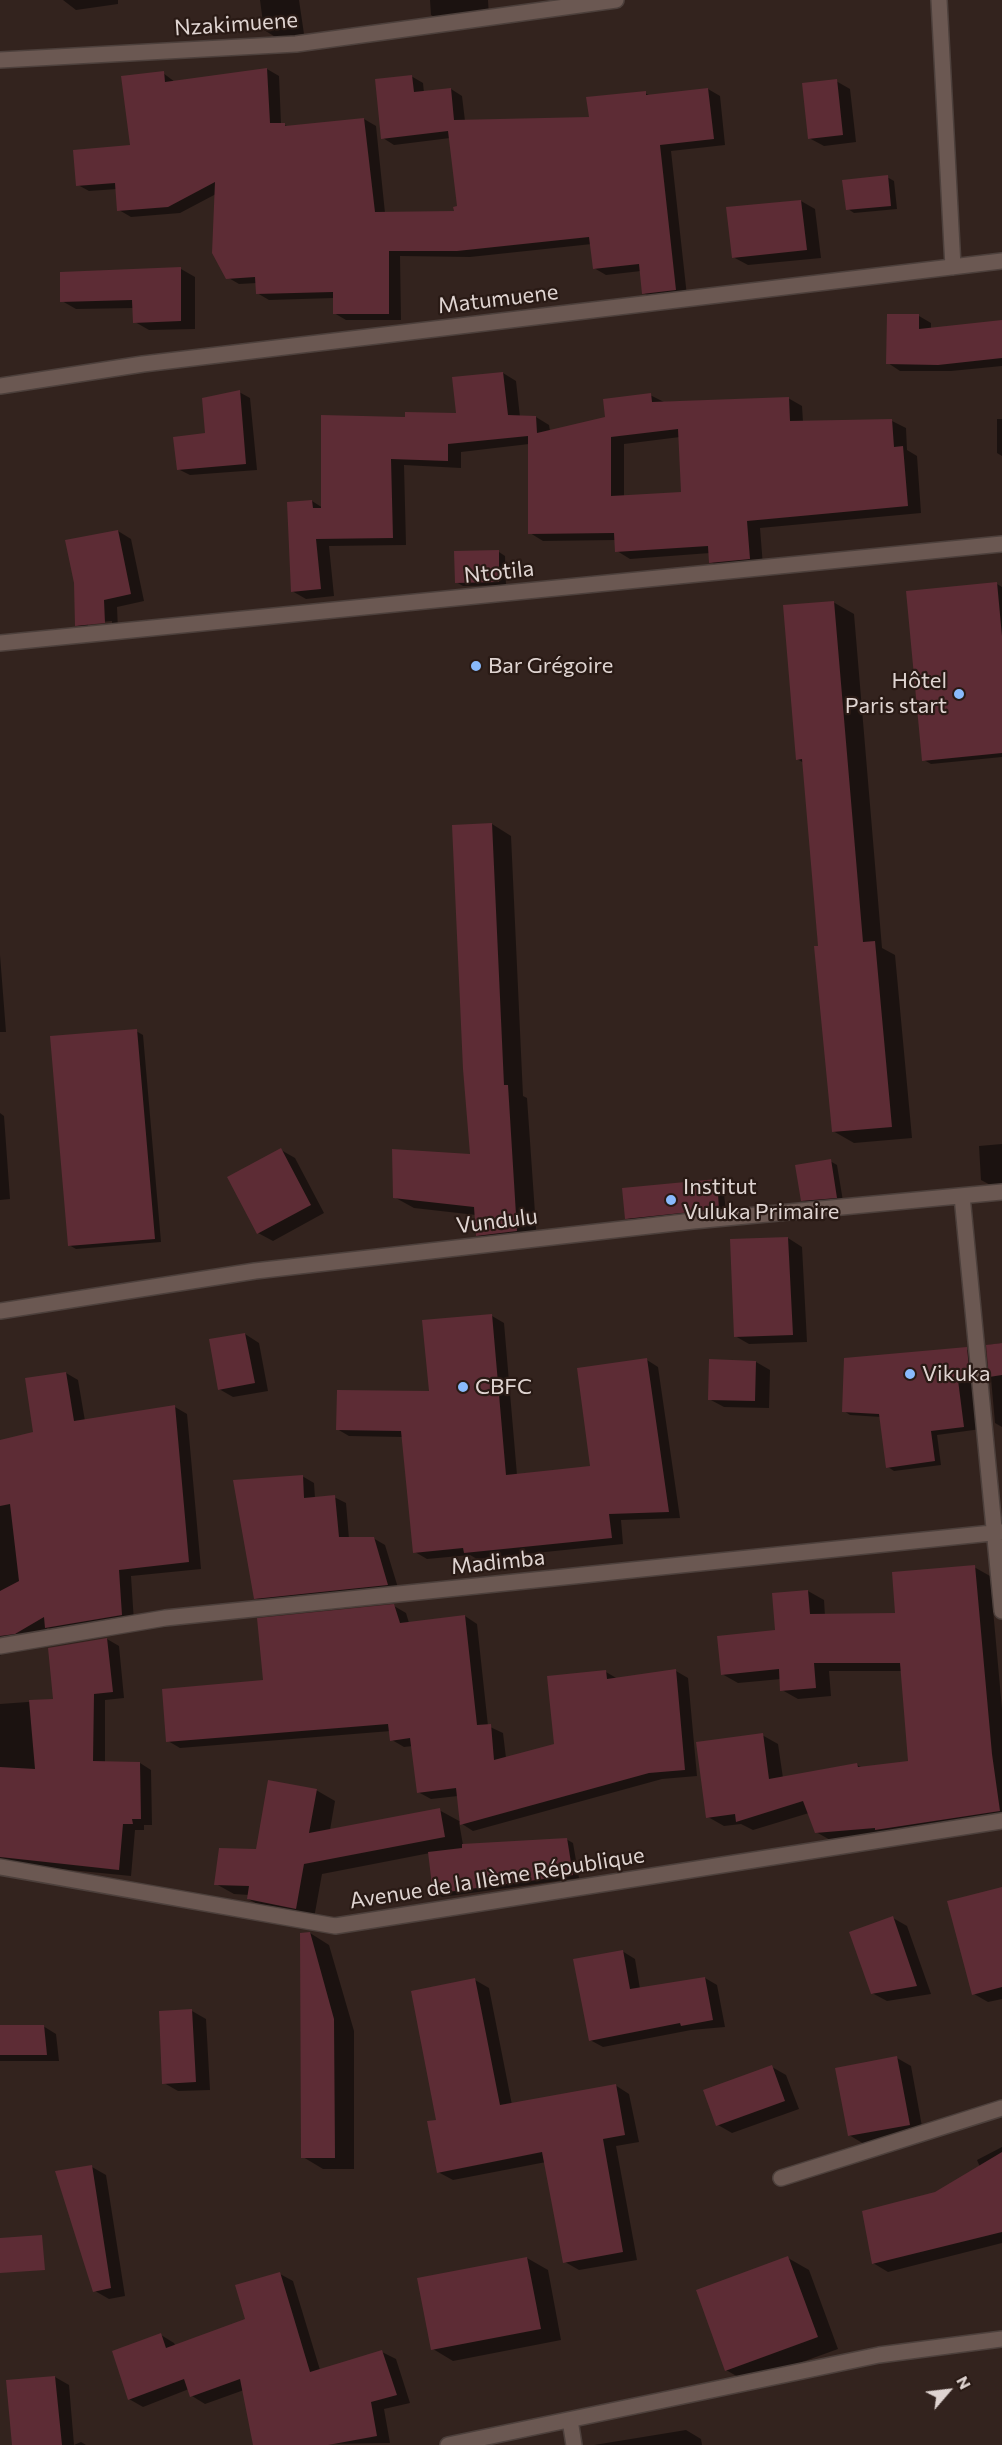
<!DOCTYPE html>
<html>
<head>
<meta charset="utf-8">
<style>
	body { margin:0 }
	#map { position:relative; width:1002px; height:2445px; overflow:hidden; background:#33231e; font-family:Commissioner,sans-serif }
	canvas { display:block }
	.north { position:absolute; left:918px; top:2361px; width:60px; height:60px; -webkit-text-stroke:4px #291a15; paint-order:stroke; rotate:62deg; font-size:16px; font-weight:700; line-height:24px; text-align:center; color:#dfd4d1 }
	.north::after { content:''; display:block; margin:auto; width:21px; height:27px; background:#dfd4d1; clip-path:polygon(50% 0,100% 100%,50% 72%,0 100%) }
</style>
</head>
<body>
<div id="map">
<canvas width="1002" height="2445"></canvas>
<div class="north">N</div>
</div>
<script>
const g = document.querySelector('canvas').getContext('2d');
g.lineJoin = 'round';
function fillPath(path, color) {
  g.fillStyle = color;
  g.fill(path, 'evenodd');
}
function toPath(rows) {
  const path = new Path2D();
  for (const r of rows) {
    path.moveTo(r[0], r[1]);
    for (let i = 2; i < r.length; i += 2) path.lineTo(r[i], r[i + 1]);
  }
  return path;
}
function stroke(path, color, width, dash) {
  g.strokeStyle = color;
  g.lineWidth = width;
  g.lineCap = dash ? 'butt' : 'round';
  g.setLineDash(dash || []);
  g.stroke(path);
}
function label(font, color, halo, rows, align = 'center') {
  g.font = font + ' Commissioner,sans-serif';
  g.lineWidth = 4.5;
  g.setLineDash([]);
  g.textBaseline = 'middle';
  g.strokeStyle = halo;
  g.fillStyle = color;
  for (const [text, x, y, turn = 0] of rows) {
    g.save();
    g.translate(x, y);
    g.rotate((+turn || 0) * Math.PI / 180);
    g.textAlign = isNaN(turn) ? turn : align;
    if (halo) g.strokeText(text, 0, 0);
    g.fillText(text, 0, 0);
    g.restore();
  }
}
fillPath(toPath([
	[63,0,118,0,118,4,76,10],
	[260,0,299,0,304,34,277,38,264,30],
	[430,0,488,0,489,17,444,23,431,15],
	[267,69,279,76,281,124,290,127,364,119,376,126,385,213,455,213,459,208,450,138,394,145,383,138,411,76,423,83,424,93,451,89,462,96,465,121,590,119,645,93,651,96,708,89,720,96,725,145,671,151,687,296,656,300,644,293,641,271,606,275,594,268,592,244,470,257,400,256,401,320,346,320,334,313,334,298,269,300,257,293,257,283,239,284,227,277,216,194,180,213,131,217,119,210,117,189,89,191,78,185,132,147,163,73,175,82],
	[836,81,850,89,856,142,824,146,809,138],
	[887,177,894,181,897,209,854,213,848,209],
	[801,201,815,209,821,258,748,265,733,257,728,208],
	[181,269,195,277,195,329,149,330,135,322,134,308,76,309,62,301],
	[919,316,931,323,931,329,1002,322,1002,366,951,371,900,371,888,363],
	[503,373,516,381,520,417,536,417,549,425,550,431,607,418,650,395,664,402,788,398,802,406,803,422,892,421,906,428,907,450,917,456,921,513,760,528,763,566,724,570,711,562,710,553,630,559,617,551,616,540,543,541,530,533,529,444,461,452,461,468,404,465,406,545,329,546,334,596,306,599,292,591,312,501,323,508,407,418,458,415],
	[680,437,683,493,624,497,624,444],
	[239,392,250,398,257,470,190,475,178,469],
	[997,419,1002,419,1002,456,997,453],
	[118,531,131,539,144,601,117,607,118,630,90,633,77,625],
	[112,621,112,624,88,626,88,623],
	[499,552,505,556,506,585,463,586,456,582],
	[997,584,1002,587,1002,757,931,764,924,760],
	[833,602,854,614,882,948,895,955,912,1138,854,1143,833,1131,804,763,797,759],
	[492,824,511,836,523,1096,527,1098,537,1242,497,1246,477,1235,476,1215,414,1208,394,1197,472,1155],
	[0,955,6,1032,0,1032],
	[136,1031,143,1035,161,1242,76,1249,69,1245],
	[0,1113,4,1116,10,1199,0,1200],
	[1002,1144,1002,1188,996,1188,981,1180,979,1146],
	[281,1150,295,1158,324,1213,273,1241,258,1233],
	[830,1161,837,1165,843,1201,809,1204,802,1200],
	[716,1181,723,1185,726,1212,634,1222,627,1218],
	[788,1238,802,1247,807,1342,749,1344,735,1336],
	[492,1316,504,1323,517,1475,592,1467,647,1360,658,1367,680,1518,621,1520,623,1544,477,1559,470,1555,427,1559,415,1552,403,1437,349,1436,337,1429,430,1393],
	[245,1334,259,1343,268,1391,233,1397,219,1389],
	[1002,1343,1002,1427,995,1423,988,1345],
	[966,1349,973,1353,981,1429,937,1435,941,1465,894,1471,888,1467,881,1417,850,1415,844,1411],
	[756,1362,770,1370,769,1408,724,1407,709,1399],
	[66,1373,78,1380,85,1421,175,1407,187,1414,201,1569,131,1576,134,1622,59,1635,48,1628,28,1640,7,1645,0,1656,0,1442,34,1433],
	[302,1476,314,1483,315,1498,334,1497,346,1503,349,1539,373,1538,385,1545,399,1591,267,1605,255,1598],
	[974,1567,990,1576,1002,1709,1002,1822,832,1841,816,1832,809,1813,753,1830,741,1824,724,1826,708,1817,762,1735,778,1744,783,1778,857,1765,863,1768,910,1762,902,1671,829,1671,831,1696,798,1699,782,1690,781,1679,738,1683,722,1674,777,1632,808,1591,824,1600,825,1616,897,1614],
	[394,1606,406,1613,409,1623,465,1616,477,1624,488,1726,503,1733,506,1758,556,1745,606,1672,618,1679,676,1671,688,1678,697,1776,662,1779,473,1831,459,1822,463,1845,566,1839,573,1843,579,1878,442,1897,435,1893,430,1853,322,1874,314,1918,267,1909,248,1899,249,1895,234,1894,216,1884,257,1851,316,1790,335,1801,330,1830,439,1810,461,1822,458,1796,431,1799,418,1792,413,1746,404,1747,392,1740,391,1731,180,1748,168,1741],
	[107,1639,119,1646,124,1698,105,1700,105,1763,140,1763,151,1770,152,1825,144,1825,144,1830,135,1830,131,1876,0,1863,0,1704,55,1700],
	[1002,1889,1002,1999,988,2002,974,1994],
	[893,1918,907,1926,931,1994,887,2001,872,1993],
	[310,1933,329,1945,354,2031,354,2169,323,2169,303,2157],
	[622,1951,635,1959,640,1989,705,1978,717,1985,725,2027,691,2030,603,2047,590,2040],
	[475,1980,489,1988,512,2105,615,2085,629,2094,639,2142,616,2146,637,2260,579,2270,565,2262,546,2162,453,2180,438,2172,438,2121],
	[192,2011,206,2019,210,2090,178,2091,164,2083],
	[0,2026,43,2026,56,2034,59,2061,0,2061],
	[897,2058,911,2066,923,2132,864,2144,849,2135],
	[772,2067,786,2075,799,2109,732,2133,718,2125],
	[1002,2147,1002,2243,888,2272,873,2263,936,2193,980,2167,977,2160],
	[92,2167,106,2175,125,2296,109,2299,95,2291],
	[527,2258,548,2270,561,2340,453,2361,433,2349],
	[788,2258,809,2270,838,2349,747,2382,726,2370],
	[280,2274,293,2281,320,2370,382,2352,396,2359,410,2403,384,2409,390,2443,254,2445,244,2390,205,2404,192,2396,189,2389,143,2407,129,2399,161,2335,174,2343,176,2347,247,2320],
	[55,2377,69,2385,74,2445,81,2442,86,2445,38,2445],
	[686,2430,701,2439,702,2445,594,2445]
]), '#0007');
fillPath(toPath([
	[267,68,270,123,285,123,285,126,364,118,375,212,454,211,453,207,457,206,448,131,381,139,375,79,412,75,414,92,451,88,454,120,589,117,586,97,646,91,646,95,708,88,714,139,660,145,676,290,642,294,639,264,593,269,589,237,457,251,389,251,389,314,333,314,333,292,256,294,255,277,226,279,212,253,215,182,168,207,117,211,115,183,76,186,73,150,130,145,121,76,164,71,165,82],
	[837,79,843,135,808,139,802,83],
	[888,175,891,206,846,210,842,180],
	[801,200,807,250,732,258,726,207],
	[181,267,181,321,133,323,132,300,60,302,60,272],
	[887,314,919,314,919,329,1002,320,1002,358,938,365,886,364],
	[503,372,508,415,536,416,537,433,605,417,603,399,651,393,652,402,789,397,790,421,892,419,894,447,903,446,908,506,747,521,750,559,709,563,708,546,615,552,614,533,528,534,528,436,448,444,448,461,391,459,393,538,316,539,321,589,291,592,287,502,312,500,313,508,321,508,321,415,405,417,405,412,456,413,452,377],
	[678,429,681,492,611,496,611,437],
	[240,390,246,464,177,470,173,437,205,433,202,398],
	[118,530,131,594,104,600,105,623,75,626,74,583,65,540],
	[499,550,499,582,455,583,454,551],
	[997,582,1002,636,1002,753,922,761,906,591],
	[834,601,863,942,875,941,892,1127,832,1132,814,946,818,946,802,759,796,760,783,605],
	[492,823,504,1085,508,1085,517,1231,476,1236,474,1207,393,1198,392,1149,470,1154,463,1069,452,825],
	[137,1029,155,1239,68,1246,50,1036],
	[281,1148,311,1205,257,1234,227,1177],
	[831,1159,837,1198,801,1201,795,1165],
	[717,1179,719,1209,625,1219,622,1188],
	[788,1237,793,1335,734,1337,730,1239],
	[492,1314,506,1475,590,1466,577,1368,647,1358,669,1512,609,1514,612,1538,464,1553,463,1548,413,1553,401,1431,336,1430,337,1390,429,1391,422,1320],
	[245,1333,255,1383,218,1390,209,1339],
	[1002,1343,1002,1375,989,1377,986,1345],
	[967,1347,970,1379,958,1380,964,1427,931,1431,935,1461,886,1468,879,1414,842,1412,844,1358],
	[709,1359,756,1361,755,1401,708,1400],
	[66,1372,74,1421,175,1405,189,1562,119,1570,122,1615,45,1628,44,1617,15,1634,0,1636,0,1591,19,1581,10,1504,0,1506,0,1440,33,1432,25,1378],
	[303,1475,304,1498,335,1495,339,1537,374,1537,388,1585,254,1599,233,1480],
	[975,1565,992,1754,1000,1811,875,1830,875,1828,815,1833,803,1801,736,1822,735,1814,706,1818,696,1742,763,1733,769,1779,857,1763,858,1767,908,1761,900,1663,814,1663,816,1688,780,1691,779,1669,721,1675,717,1636,775,1630,772,1593,808,1590,810,1614,895,1613,892,1572],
	[394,1604,400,1623,465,1615,477,1725,491,1724,494,1760,554,1744,547,1676,606,1670,607,1679,676,1669,685,1770,649,1773,460,1825,456,1788,417,1793,410,1738,390,1741,388,1724,166,1742,162,1689,263,1680,257,1618],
	[107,1638,113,1692,94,1694,93,1761,140,1762,141,1819,132,1819,133,1824,123,1824,119,1870,0,1857,0,1767,35,1769,29,1700,53,1699,48,1648],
	[268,1780,317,1789,309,1833,440,1808,445,1837,304,1864,296,1909,247,1899,249,1886,214,1885,219,1848,256,1849],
	[567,1838,573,1875,433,1894,428,1852,462,1848,462,1844],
	[1002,1887,1002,1987,972,1995,947,1901],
	[893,1916,917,1986,871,1994,849,1932],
	[310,1932,334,2019,335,2158,301,2158,300,1933],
	[623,1950,630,1989,705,1977,713,2020,681,2026,680,2023,589,2041,573,1959],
	[475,1978,500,2105,616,2084,625,2135,603,2139,623,2252,563,2263,542,2152,437,2173,427,2121,436,2120,411,1991],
	[192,2009,196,2082,162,2084,159,2011],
	[0,2025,44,2025,47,2055,0,2055],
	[897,2056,910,2125,848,2136,835,2068],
	[772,2065,785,2101,716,2126,703,2090],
	[1002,2152,1002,2232,872,2264,862,2211,935,2192],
	[92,2165,111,2288,93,2292,55,2171],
	[42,2235,45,2270,0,2273,0,2238],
	[788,2256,818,2337,725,2371,696,2290],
	[527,2257,541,2329,431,2350,417,2278],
	[280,2272,310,2372,382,2350,397,2395,371,2402,377,2436,328,2445,253,2445,240,2379,190,2397,184,2379,128,2400,112,2351,161,2333,166,2348,245,2319,235,2285],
	[55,2376,62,2445,12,2445,6,2380]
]), '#5d2c35');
const street = toPath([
	[939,0,953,267],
	[0,60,296,44,616,0],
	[0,386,143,364,1002,261],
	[0,643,1002,544],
	[962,1196,1002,1611],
	[0,1311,255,1271,693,1221,1002,1192],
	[0,1646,165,1618,1002,1532],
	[781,2178,1002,2108],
	[570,2420,574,2445],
	[448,2445,879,2355,1002,2339]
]);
const secondary = toPath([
	[0,1867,335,1926,1002,1821]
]);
stroke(street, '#4d403c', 18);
stroke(secondary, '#4d403c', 18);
stroke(street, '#6b5852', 15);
stroke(secondary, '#6b5852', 15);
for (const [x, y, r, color] of [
	[476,666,6,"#89bafc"],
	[959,694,6,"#89bafc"],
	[671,1200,6,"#89bafc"],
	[910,1374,6,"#89bafc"],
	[463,1387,6,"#89bafc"]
]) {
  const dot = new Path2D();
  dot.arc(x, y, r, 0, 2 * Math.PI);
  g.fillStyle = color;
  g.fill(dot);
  stroke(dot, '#291a15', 2);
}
label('22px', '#dfd4d1', '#291a15', [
	["Nzakimuene",236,24,-4],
	["Matumuene",498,299,-7],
	["Ntotila",499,572,-6],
	["Vundulu",497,1221,-7],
	["Madimba",498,1562,-6],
	["Avenue de la IIème République",497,1878,-9]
]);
label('22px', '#dfd4d1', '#291a15', [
	["Bar Grégoire",488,666],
	["Hôtel",947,681,"right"],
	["Paris start",947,706,"right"],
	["Institut",683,1187],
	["Vuluka Primaire",683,1212],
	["Vikuka",922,1374],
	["CBFC",475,1387]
], 'left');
</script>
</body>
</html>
